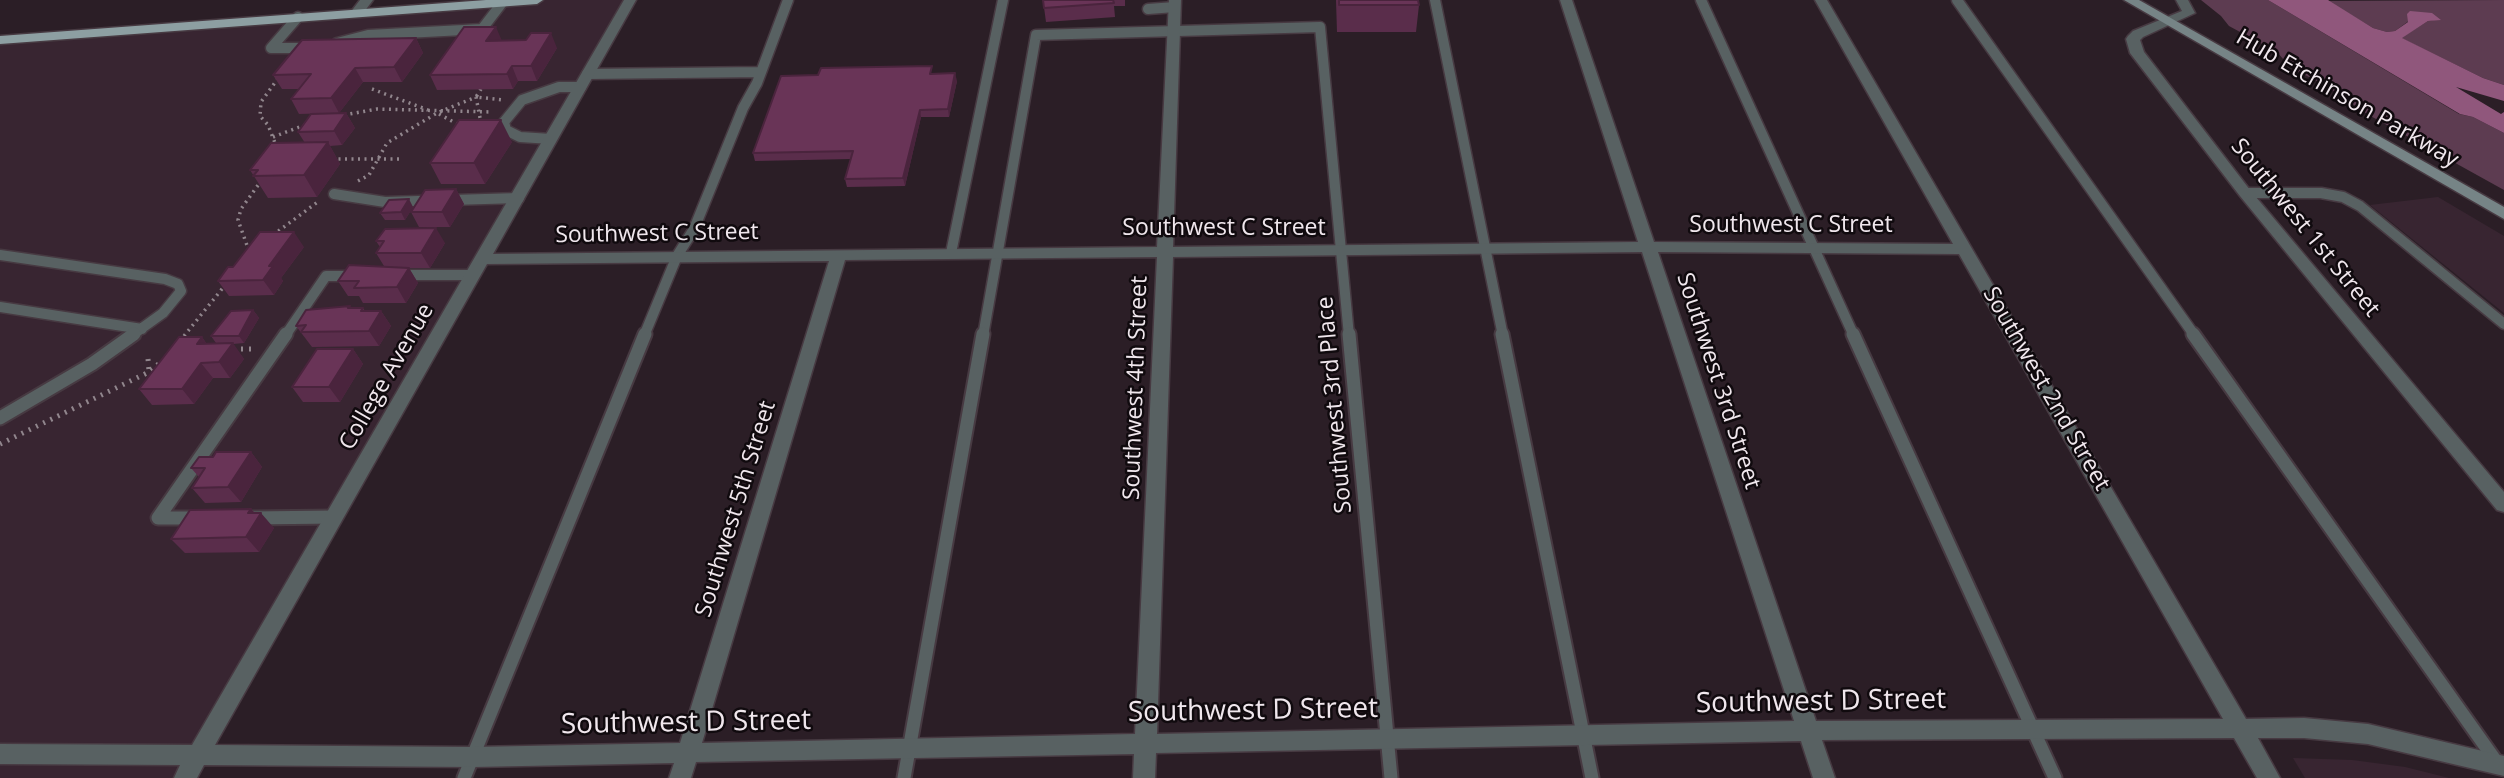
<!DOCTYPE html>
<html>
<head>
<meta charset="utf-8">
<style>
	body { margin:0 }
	canvas { display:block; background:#2b1e26 }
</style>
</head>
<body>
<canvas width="2504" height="778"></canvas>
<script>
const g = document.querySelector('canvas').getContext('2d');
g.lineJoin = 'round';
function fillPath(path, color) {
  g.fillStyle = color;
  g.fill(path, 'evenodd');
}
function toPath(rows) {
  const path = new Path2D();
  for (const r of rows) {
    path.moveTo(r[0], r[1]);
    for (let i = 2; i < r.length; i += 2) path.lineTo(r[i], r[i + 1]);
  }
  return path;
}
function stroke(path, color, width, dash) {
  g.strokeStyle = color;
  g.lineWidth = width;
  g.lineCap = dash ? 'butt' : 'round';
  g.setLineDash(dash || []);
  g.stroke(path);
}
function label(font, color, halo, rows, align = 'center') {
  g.font = font + ' "Open Sans",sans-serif';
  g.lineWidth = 5;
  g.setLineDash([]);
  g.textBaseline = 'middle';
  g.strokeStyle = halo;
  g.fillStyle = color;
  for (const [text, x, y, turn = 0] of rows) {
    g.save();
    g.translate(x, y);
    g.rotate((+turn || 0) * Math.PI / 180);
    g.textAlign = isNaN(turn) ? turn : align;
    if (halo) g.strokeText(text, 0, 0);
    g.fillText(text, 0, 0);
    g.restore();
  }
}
fillPath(toPath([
	[537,0,630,0,185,778,0,778,0,40],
	[2438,197,2504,236,2504,313,2370,205],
	[2293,758,2352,760,2405,767,2449,778,2305,778]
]), '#382531');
fillPath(toPath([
	[2201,0,2268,0,2459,114,2473,117,2504,133,2504,190,2367,114,2325,85,2291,68,2277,52,2229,26,2221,16],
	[2504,0,2504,85,2483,78,2401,38,2428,21,2440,19,2410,20,2395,31,2387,32,2373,28,2328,1]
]), '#5d3c51');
fillPath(toPath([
	[2268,0,2328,0,2373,28,2387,32,2395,31,2408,22,2407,14,2410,11,2432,13,2441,20,2428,21,2402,38,2483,78,2504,85,2504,101,2456,87,2501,114,2504,112,2504,133,2473,117,2460,114]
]), '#90577c');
const laneFar1 = toPath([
	[1435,0,1503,336],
	[1701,0,1854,336],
	[1957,0,2195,336],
	[1148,9,1175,7],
	[337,43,368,35,482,29,502,3],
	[271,48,309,48],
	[271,48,298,17],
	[587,74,761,72],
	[551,139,520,137,506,130,504,122,522,100,559,87,581,87],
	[2245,193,2321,193,2343,197,2360,206,2504,324],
	[334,194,385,202,519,198],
	[951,253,1003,0],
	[0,255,165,279,178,284,181,291,163,313,131,336],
	[397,275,473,275],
	[0,307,142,329],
	[285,336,326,276,358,276],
	[644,336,677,256,694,229,743,108,757,83,788,0],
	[983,336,1036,35,1320,27,1349,336]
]);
const lane = toPath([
	[1349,334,1391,778],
	[1502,334,1592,778],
	[1853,334,2055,778],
	[2193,334,2498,764],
	[0,418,92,364,134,334],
	[201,518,158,518,286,334],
	[251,518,335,517],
	[464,778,645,334],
	[904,778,983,334]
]);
const street = toPath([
	[360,0,373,0,361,16,351,16,350,13,360,0],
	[624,0,636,0,493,254,1157,247,1169,0,1181,0,1173,247,1638,242,1560,0,1572,0,1654,242,1953,244,1815,0,1827,0,2246,719,2304,718,2368,724,2504,756,2504,776,2368,744,2304,738,2258,738,2280,778,2257,778,2234,738,1822,740,1835,778,1813,778,1801,741,1156,753,1155,778,1133,778,1134,754,696,762,691,778,669,778,674,763,473,767,204,765,197,778,174,778,180,765,0,764,0,744,192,745,624,0],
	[1642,252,1794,721,1157,734,1173,257,1642,252],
	[1658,252,1959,254,2223,719,1816,721,1658,252],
	[1157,257,1135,734,702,743,845,260,1157,257],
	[829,261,680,743,473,747,215,745,487,264,829,261],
	[2176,0,2188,0,2195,13,2143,37,2140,40,2144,52,2250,190,2504,492,2504,512,2497,510,2240,196,2130,53,2126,39,2128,36,2133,31,2182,11,2176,0]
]);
const secondary = toPath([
	[2124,0,2139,0,2504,207,2504,219,2124,0]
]);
const primary = toPath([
	[486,0,543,0,537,4,0,44,0,36,486,0]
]);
stroke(laneFar1, '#473a42', 13);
stroke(lane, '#473a42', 17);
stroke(street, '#473a42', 3);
stroke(secondary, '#473a42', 3);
stroke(primary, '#473a42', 3);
stroke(toPath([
	[372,89,428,110],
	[481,89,476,97,503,100],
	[439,114,459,125],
	[344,115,377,109,492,112],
	[273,137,305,125],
	[277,148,268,125,260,116,261,102,279,77],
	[332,159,402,159],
	[358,181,369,175,387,143,437,113,476,97,481,123],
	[273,235,319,201],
	[249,251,238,220,241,209,261,181],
	[184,336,226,284]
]), '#91868d', 3.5, [2, 4.5]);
stroke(toPath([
	[181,340,186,334],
	[233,349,256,349],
	[148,359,149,371],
	[0,444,149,372,161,362]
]), '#91868d', 5, [2, 6]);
stroke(laneFar1, '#586162', 10);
stroke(lane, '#586162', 13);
fillPath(street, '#586162');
fillPath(secondary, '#768486');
fillPath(primary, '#8d9fa2');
fillPath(toPath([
	[1043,0,1125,0,1125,6,1114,6,1115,17,1046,22],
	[1336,0,1418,0,1419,5,1416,32,1337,32],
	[416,38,423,53,402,82,363,82,339,113,346,113,355,128,342,145,330,146,340,164,317,197,268,198,250,170,305,143,298,132,333,113,299,114,291,99,299,89,282,89,273,75],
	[502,41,557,48,537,81,518,81,513,89,437,90,430,75],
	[934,74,957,81,949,117,921,117,905,186,847,187,845,179,851,159,755,161,753,153],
	[512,142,485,184,441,184,430,163],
	[456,189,464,204,450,227,419,227,411,212],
	[413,207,405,220,385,220,380,213],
	[376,241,445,243,430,268,409,268,418,283,406,303,363,303,359,296,348,296,338,281,384,266,376,253,380,247],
	[304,247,281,278,283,281,274,295,229,296,218,281,233,267],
	[351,308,363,308,365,311,381,311,391,326,379,346,312,347,296,326],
	[253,310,259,318,244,343,233,344,244,359,230,378,213,378,194,404,152,405,139,389,202,337,206,343,216,343,211,336],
	[353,349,363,364,340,402,303,402,292,387],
	[251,452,262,467,241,502,205,503,192,488,199,477,191,468],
	[251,509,255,513,274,528,259,552,185,553,171,539]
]), '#5a2d4b');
fillPath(toPath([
	[496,27,502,41,486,41],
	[551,33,557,48,537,81,531,66],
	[416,38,423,53,402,82,394,67],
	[512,66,518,81,513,89,507,74],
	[355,68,363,82,339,113,331,98],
	[955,73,957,81,949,117,948,109],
	[920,110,921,117,905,186,903,178],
	[346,113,355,128,342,145,334,131],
	[501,120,512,142,485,184,474,163],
	[328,142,340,164,317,197,304,175],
	[456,189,464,204,450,227,442,212],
	[409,199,413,207,405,220,401,212],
	[436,228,445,243,430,268,421,253],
	[294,232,304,247,281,278,283,281,274,295,263,280,269,266],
	[409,268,418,283,406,303,397,287],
	[253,310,259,318,244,343,239,336],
	[381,311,391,326,379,346,369,331],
	[202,337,213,353,197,344],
	[233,343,244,359,230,378,219,362],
	[353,349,363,364,340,402,329,387],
	[201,363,213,378,194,404,182,389],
	[251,452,262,467,241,502,228,487],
	[251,509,258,517,261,513,274,528,259,552,246,537,248,513]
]), '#4a243d');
const building = toPath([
	[1043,0,1113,0,1114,3,1044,8,1043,0],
	[1339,0,1418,0,1419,5,1339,5,1339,0],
	[464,27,496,27,486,41,526,40,531,33,551,33,531,66,512,66,507,74,430,75,464,27],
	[416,38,394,67,355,68,331,98,291,99,311,74,273,75,302,40,416,38],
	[932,66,930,74,955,73,948,109,920,110,903,178,845,179,853,151,753,153,781,76,818,75,821,68,932,66],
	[346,113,334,131,298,132,311,114,346,113],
	[459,120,501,120,474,163,430,163,459,120],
	[328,142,304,175,253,176,258,170,250,170,271,143,328,142],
	[456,189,442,212,411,212,425,190,456,189],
	[409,199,401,212,380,213,389,200,409,199],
	[436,228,421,253,376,253,384,241,376,241,385,229,436,228],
	[260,232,294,232,269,266,273,266,263,280,218,281,228,267,233,267,260,232],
	[349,265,409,268,397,287,354,288,359,281,338,281,349,265],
	[350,306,348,308,363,308,361,311,381,311,369,331,301,332,306,325,296,326,306,310,350,306],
	[253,310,239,336,211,336,231,311,253,310],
	[179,337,202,337,197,344,233,343,219,362,201,363,182,389,139,389,179,337],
	[317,349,353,349,329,387,292,387,317,349],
	[216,452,251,452,228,487,192,488,205,468,191,468,199,457,213,457,216,452],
	[251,509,248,513,261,513,246,537,171,539,190,510,251,509]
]);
fillPath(building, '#693457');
stroke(building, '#4a243d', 2);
label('23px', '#f0e7ed', '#100a0e', [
	["Hub Etchinson Parkway",2347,99,30],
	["Southwest C Street",1791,225],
	["Southwest C Street",1224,228],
	["Southwest 1st Street",2305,228,51],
	["Southwest C Street",657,234,-1],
	["College Avenue",387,377,-60],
	["Southwest 3rd Street",1718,381,72],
	["Southwest 4th Street",1136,388,-88],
	["Southwest 2nd Street",2046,389,60],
	["Southwest 3rd Place",1335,405,-95],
	["Southwest 5th Street",736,509,-73]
]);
label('28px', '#f0e7ed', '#100a0e', [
	["Southwest D Street",1821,702,-1],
	["Southwest D Street",1253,711,-1],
	["Southwest D Street",686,723,-1]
]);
</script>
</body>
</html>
